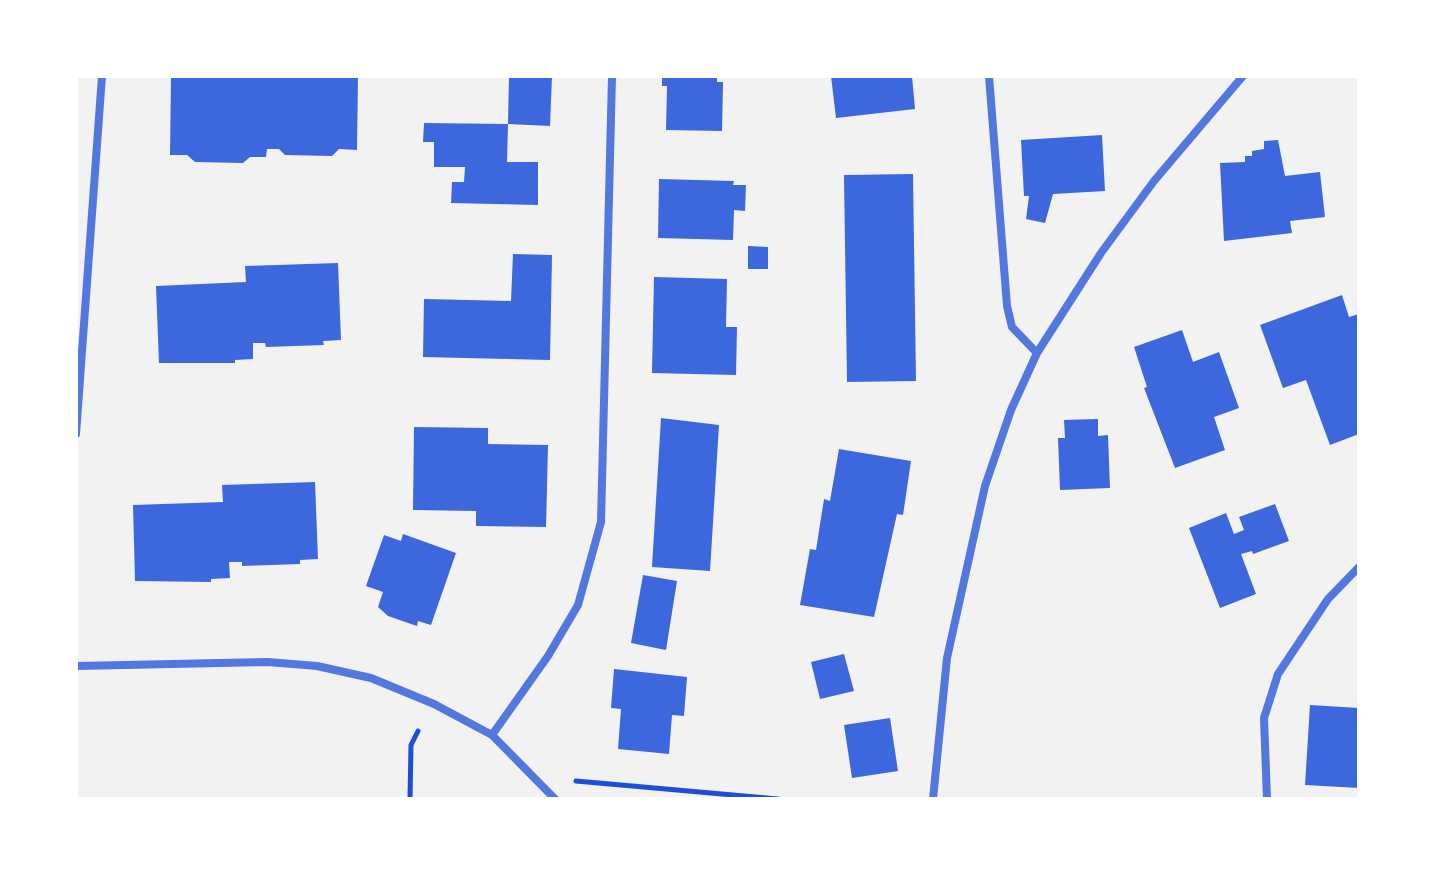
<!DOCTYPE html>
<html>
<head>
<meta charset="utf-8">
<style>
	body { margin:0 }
	#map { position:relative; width:1435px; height:875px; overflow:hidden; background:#f2f2f2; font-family:Bitter,serif }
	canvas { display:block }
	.frame { position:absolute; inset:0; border:78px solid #fff; pointer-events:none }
</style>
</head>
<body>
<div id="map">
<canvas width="1435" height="875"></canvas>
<div class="frame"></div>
</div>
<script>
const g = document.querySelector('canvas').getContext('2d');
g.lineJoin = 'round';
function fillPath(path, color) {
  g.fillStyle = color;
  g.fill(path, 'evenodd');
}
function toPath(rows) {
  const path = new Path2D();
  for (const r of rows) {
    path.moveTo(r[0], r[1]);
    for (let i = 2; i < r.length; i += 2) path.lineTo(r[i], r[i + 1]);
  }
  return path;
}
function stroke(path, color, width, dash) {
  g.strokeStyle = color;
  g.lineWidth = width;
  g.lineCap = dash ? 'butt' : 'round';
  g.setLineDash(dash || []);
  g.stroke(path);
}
fillPath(toPath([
	[263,76,358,76,357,150,339,149,332,156,285,155,279,149,267,149,266,157,250,157,243,163,195,162,187,155,170,155,171,77],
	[509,76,552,76,550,126,508,124],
	[662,76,717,76,717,82,723,82,722,131,666,130,667,86,662,86],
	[831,76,912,76,915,109,836,118],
	[424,123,508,124,507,162,538,162,538,205,451,203,452,182,464,182,465,167,434,167,434,142,423,142],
	[1102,135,1105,191,1053,194,1045,223,1026,219,1029,196,1024,196,1021,140],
	[1278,140,1285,176,1320,172,1325,217,1290,221,1292,233,1224,241,1220,163,1245,162,1245,156,1252,156,1252,151,1264,149,1264,141],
	[913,174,916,381,847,382,844,175],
	[659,179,734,181,733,185,746,185,745,211,734,210,733,240,658,238],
	[748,246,768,247,768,269,748,269],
	[513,254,552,255,550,360,423,357,424,299,511,301],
	[338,263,341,340,323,341,324,345,266,347,265,343,253,343,253,359,235,360,235,363,159,363,156,286,246,282,245,266],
	[654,277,727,279,726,327,737,327,736,375,652,373],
	[1342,295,1349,317,1359,314,1359,434,1330,445,1306,380,1283,388,1260,325],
	[1182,330,1193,362,1219,352,1239,408,1214,417,1225,450,1175,468,1144,388,1147,387,1134,347],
	[661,418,719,425,710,571,652,567],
	[1098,419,1098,436,1108,435,1110,488,1060,490,1058,438,1065,438,1064,420],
	[414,427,488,428,488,444,548,445,546,527,476,526,476,511,413,510],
	[839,449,911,461,903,515,897,514,874,617,800,605,810,549,816,550,824,499,830,501],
	[315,482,318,559,300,560,300,564,242,566,242,562,229,562,230,578,211,579,211,582,135,581,133,505,223,502,222,485],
	[1275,504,1289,541,1253,554,1252,551,1241,554,1256,594,1220,608,1189,528,1226,513,1234,534,1244,530,1239,517],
	[403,534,456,553,431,625,418,621,417,626,388,616,378,607,383,592,366,586,384,535,401,541],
	[643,575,677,581,666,650,631,643],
	[844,654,854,691,820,699,811,662],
	[614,669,687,677,684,716,672,715,669,754,618,749,621,709,611,708],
	[1310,705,1359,708,1359,788,1305,785],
	[890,718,898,771,852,778,844,725]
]), '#3d67dc');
stroke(toPath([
	[576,781,778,799],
	[410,799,411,745,418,731]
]), '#1d4ed8', 5);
stroke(toPath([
	[989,76,1007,306,1012,327,1037,353],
	[76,434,102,76],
	[76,666,268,662,317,666,371,678,434,704,492,735,555,799],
	[492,735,548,656,578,605,601,522,612,76],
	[933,799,947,658,985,486,1011,410,1037,353,1101,253,1154,181,1243,76],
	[1267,799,1264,718,1278,674,1328,599,1359,567]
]), '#5277de', 8);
</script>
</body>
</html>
